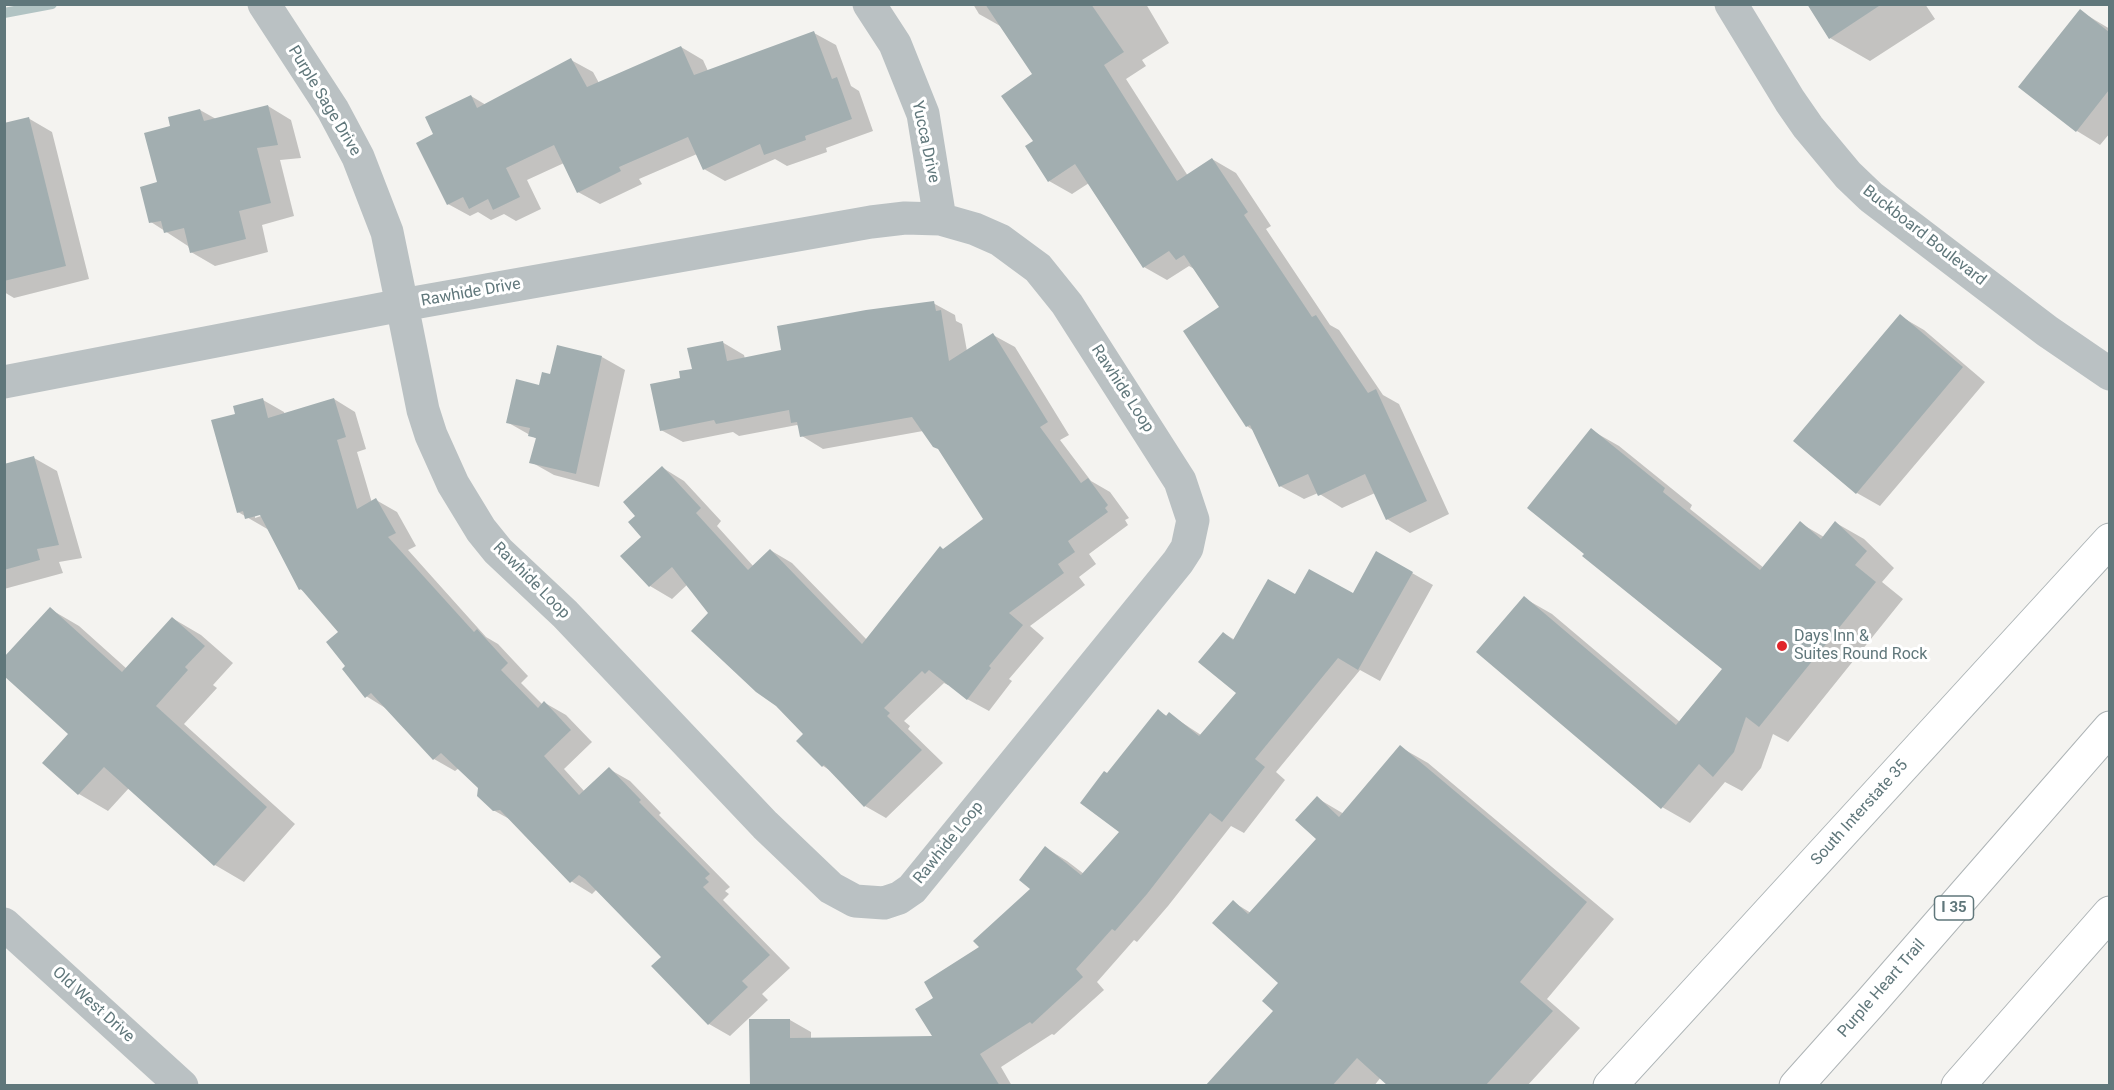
<!DOCTYPE html>
<html>
<head>
<meta charset="utf-8">
<style>
	body { margin:0 }
	#map { position:relative; width:2114px; height:1090px; overflow:hidden; background:#f4f3f0; font-family:Roboto,sans-serif }
	canvas { display:block }
	.frame { position:absolute; inset:0; border:6px solid #60777b; pointer-events:none }
</style>
</head>
<body>
<div id="map">
<canvas width="2114" height="1090"></canvas>
<div class="frame"></div>
</div>
<script>
const g = document.querySelector('canvas').getContext('2d');
g.lineJoin = 'round';
function fillPath(path, color) {
  g.fillStyle = color;
  g.fill(path, 'evenodd');
}
function toPath(rows) {
  const path = new Path2D();
  for (const r of rows) {
    path.moveTo(r[0], r[1]);
    for (let i = 2; i < r.length; i += 2) path.lineTo(r[i], r[i + 1]);
  }
  return path;
}
function stroke(path, color, width, dash) {
  g.strokeStyle = color;
  g.lineWidth = width;
  g.lineCap = dash ? 'butt' : 'round';
  g.setLineDash(dash || []);
  g.stroke(path);
}
function label(font, color, halo, rows, align = 'center') {
  g.font = font + ' Roboto,sans-serif';
  g.lineWidth = 6;
  g.setLineDash([]);
  g.textBaseline = 'middle';
  g.strokeStyle = halo;
  g.fillStyle = color;
  for (const [text, x, y, turn = 0] of rows) {
    g.save();
    g.translate(x, y);
    g.rotate((+turn || 0) * Math.PI / 180);
    g.textAlign = isNaN(turn) ? turn : align;
    if (halo) g.strokeText(text, 0, 0);
    g.fillText(text, 0, 0);
    g.restore();
  }
}
fillPath(toPath([
	[973,4,1146,4,1169,43,1142,60,1146,66,1126,79,1188,176,1212,159,1236,173,1271,226,1266,229,1330,325,1339,330,1383,395,1399,404,1449,514,1410,533,1387,519,1375,493,1342,508,1318,493,1304,499,1280,486,1254,431,1247,426,1221,307,1196,270,1189,266,1167,280,1144,267,1089,183,1072,194,1049,181,1035,142,1034,75,1002,27,979,14],
	[1808,4,1925,4,1935,19,1870,61,1830,38],
	[2080,11,2110,29,2110,133,2100,145,2077,131,2020,87],
	[814,33,836,45,851,86,859,91,873,131,826,148,827,152,787,166,775,159,725,181,704,169,697,154,639,179,642,184,600,204,578,192,564,163,527,180,541,209,516,221,504,214,491,220,478,212,470,216,448,204,435,135,471,96,486,105,571,60,593,72,599,83,681,47,703,60,708,71],
	[268,106,291,120,301,158,280,160,294,216,262,225,268,252,215,266,191,252,188,246,151,222,172,127,200,110,216,119],
	[28,118,52,132,89,279,14,298,4,292,4,124],
	[933,303,955,315,956,321,962,324,967,351,993,335,1015,347,1069,435,1060,440,1091,481,1110,492,1129,518,1125,520,1128,525,1089,554,1096,564,1079,577,1085,585,1030,626,1044,638,1009,679,1012,681,989,711,967,699,949,684,948,685,944,683,904,721,910,726,908,729,943,763,886,818,865,806,831,771,823,766,805,734,688,584,672,599,650,586,644,537,638,516,663,468,684,481,721,521,717,526,754,567,770,550,792,563,867,640,944,550,985,520,941,450,923,431,823,449,802,436,800,427,797,425,739,436,733,432,683,442,661,430,682,379,722,342,744,355,745,359,783,352],
	[1900,316,1924,330,1985,382,1880,506,1857,493,1795,441],
	[602,357,625,370,599,487,554,475,531,462,537,439,507,422,552,376],
	[334,399,355,412,366,449,357,452,372,503,376,500,397,512,416,546,408,550,486,637,498,644,528,676,521,683,543,705,545,703,566,715,592,742,564,769,585,792,609,769,630,781,661,813,659,815,730,887,725,891,729,894,723,900,790,968,762,994,768,1000,730,1036,709,1024,663,957,597,889,592,894,571,881,513,821,493,810,479,788,459,768,455,771,434,759,387,709,366,696,347,667,340,633,307,593,300,589,269,530,238,512,236,415,263,400,284,412,285,415],
	[255,514,267,514,255,518],
	[1591,430,1619,446,1692,505,1690,509,1764,568,1800,523,1824,537,1836,523,1864,539,1894,568,1882,582,1903,599,1788,742,1773,734,1761,768,1742,791,1725,782,1690,823,1662,807,1524,598,1552,614,1680,722,1724,668],
	[34,458,57,471,82,558,59,562,63,573,4,589,4,466],
	[1412,573,1433,585,1380,681,1360,670,1276,772,1285,780,1244,833,1231,826,1168,906,1137,942,1134,940,1097,982,1104,990,1054,1035,1052,1034,1001,1067,1012,1086,752,1086,790,1020,811,1032,811,1039,935,1037,935,998,1033,889,1046,848,1067,861,1084,874,1121,832,1108,775,1158,711,1167,716,1169,714,1201,735,1238,693,1223,633,1235,640,1296,596,1353,595],
	[50,609,79,626,127,669,172,618,201,635,233,663,213,685,217,688,184,724,295,824,244,882,215,865,129,788,108,811,79,794,44,763,71,734],
	[1400,747,1428,763,1614,919,1547,999,1580,1028,1527,1086,1390,1086,1381,1077,1374,1086,1226,1086,1275,1011,1280,983,1233,902,1251,913,1318,839,1317,798,1344,814]
]), '#0003');
stroke(toPath([
	[4,13,52,4]
]), '#b1c3c3', 10);
fillPath(toPath([
	[985,4,1091,4,1124,52,1104,65,1177,181,1212,158,1248,212,1244,215,1312,317,1316,315,1368,393,1376,389,1427,501,1386,520,1365,474,1318,496,1308,474,1279,487,1250,425,1246,427,1183,331,1219,307,1184,255,1176,260,1169,251,1143,268,1075,164,1048,182,1025,146,1033,141,1001,96,1032,74],
	[1807,4,1882,4,1829,39],
	[2080,9,2109,32,2109,90,2076,132,2018,87],
	[814,31,832,79,837,77,852,119,805,136,806,140,764,155,760,144,703,170,688,137,619,167,621,171,577,193,554,145,506,168,520,197,493,210,488,199,469,209,463,197,447,205,416,143,433,134,425,117,471,95,477,108,571,58,587,87,681,46,694,75],
	[268,105,278,145,257,148,271,203,239,211,246,239,190,253,184,228,164,233,161,221,149,223,140,187,157,182,144,133,170,126,168,117,200,109,204,121],
	[29,117,66,266,4,281,4,123],
	[934,301,936,311,941,310,949,361,993,333,1048,422,1040,427,1081,483,1088,478,1108,505,1105,508,1108,512,1068,541,1075,552,1058,564,1064,573,1009,613,1023,625,989,666,991,668,967,700,929,670,925,674,922,671,884,708,890,713,887,716,922,750,864,807,824,765,822,767,796,741,803,734,776,706,756,692,691,631,708,613,672,567,649,587,620,556,641,537,628,522,635,516,623,502,662,466,701,508,696,513,748,570,770,549,862,644,940,546,943,549,983,519,938,449,933,447,912,417,800,437,797,422,791,423,789,410,716,424,714,420,660,431,650,384,680,378,679,371,692,369,687,348,723,341,727,361,781,350,777,326,866,310],
	[1900,314,1963,367,1856,494,1793,441],
	[557,345,602,356,576,474,529,463,536,438,528,436,530,428,506,423,516,379,539,385,542,372,550,374],
	[263,398,268,418,334,398,346,437,337,440,357,509,376,498,396,533,388,537,474,632,477,629,508,663,501,670,538,708,544,701,571,730,544,756,579,795,609,767,641,800,639,802,710,874,705,878,709,882,703,887,770,955,742,981,748,987,708,1025,651,966,661,957,585,879,579,875,570,883,500,810,493,811,477,796,478,788,441,753,433,760,371,693,365,698,342,669,345,666,326,642,338,632,301,589,299,590,260,515,245,519,243,511,237,513,211,420,235,414,233,406],
	[1591,428,1665,488,1663,492,1760,570,1800,521,1821,539,1835,521,1867,551,1855,565,1876,582,1759,727,1746,717,1734,752,1713,777,1699,764,1661,809,1476,652,1524,596,1676,725,1722,669,1582,556,1584,554,1527,508],
	[34,456,59,545,37,549,40,560,4,570,4,464],
	[1376,551,1413,572,1358,670,1338,658,1255,759,1265,767,1222,822,1210,813,1147,894,1115,931,1112,929,1076,969,1083,977,1032,1024,1030,1022,980,1054,1000,1086,750,1086,749,1019,790,1019,790,1038,932,1036,915,1009,933,998,924,982,979,947,973,941,1030,889,1019,880,1045,846,1081,875,1119,832,1080,803,1104,771,1107,773,1158,709,1166,716,1169,712,1199,736,1236,693,1198,662,1223,632,1233,640,1268,579,1295,594,1309,569,1353,593],
	[50,607,122,672,172,617,205,646,185,667,188,670,156,706,267,807,214,866,104,767,78,795,42,763,68,734,4,676,4,657],
	[1400,745,1587,902,1520,982,1553,1011,1485,1086,1388,1086,1357,1058,1332,1086,1205,1086,1273,1011,1262,1001,1278,983,1212,923,1233,900,1248,914,1316,839,1295,820,1317,796,1339,817]
]), '#a2aeb0');
const major = toPath([
	[1610,1086,2110,540]
]);
const highway = toPath([
	[1796,1086,1871,1002,2110,728],
	[1958,1086,2110,913]
]);
stroke(major, '#aeb5b7', 35);
stroke(highway, '#aeb4b6', 35);
stroke(toPath([
	[869,4,895,44,923,114,940,219],
	[1731,4,1790,101,1808,127,1848,175,1871,197,2047,331,2110,374],
	[4,382,402,305,871,222,905,218,940,219,975,229,1000,240,1038,268,1067,304,1180,481,1193,520,1187,548,1178,562,912,889,899,898,884,903,855,901,831,888,765,825,565,614,498,551,481,530,453,484,431,435,423,410,402,305,387,232,358,157,333,110,264,4],
	[4,924,182,1086]
]), '#bac1c3', 33);
stroke(major, '#fff', 33);
stroke(highway, '#fff', 33);
for (const [x, y, r, color] of [
	[1782,646,6,"#e0252a"]
]) {
  const dot = new Path2D();
  dot.arc(x, y, r, 0, 2 * Math.PI);
  g.fillStyle = color;
  g.fill(dot);
  stroke(dot, '#fff', 2);
}
for (const [x, y, w] of [
	[1954,908,39]
]) {
  const box = new Path2D();
  box.roundRect(x - w / 2, y - 12, w, 24, 4.5);
  g.fillStyle = '#fff';
  g.fill(box);
  stroke(box, '#60777b', 1.5);
}
label('bold 15px', '#60777b', null, [
	["I 35",1954,908]
]);
label('16px', '#60777b', '#fff', [
	["Purple Sage Drive",324,101,59],
	["Yucca Drive",925,142,78],
	["Buckboard Boulevard",1924,236,38],
	["Rawhide Drive",471,293,-10],
	["Rawhide Loop",1122,389,57],
	["Rawhide Loop",531,581,45],
	["South Interstate 35",1860,813,-48],
	["Rawhide Loop",949,843,-51],
	["Purple Heart Trail",1882,989,-49],
	["Old West Drive",93,1005,42]
]);
label('16px', '#60777b', '#fff', [
	["Days Inn &",1794,637],
	["Suites Round Rock",1794,655]
], 'left');
</script>
</body>
</html>
